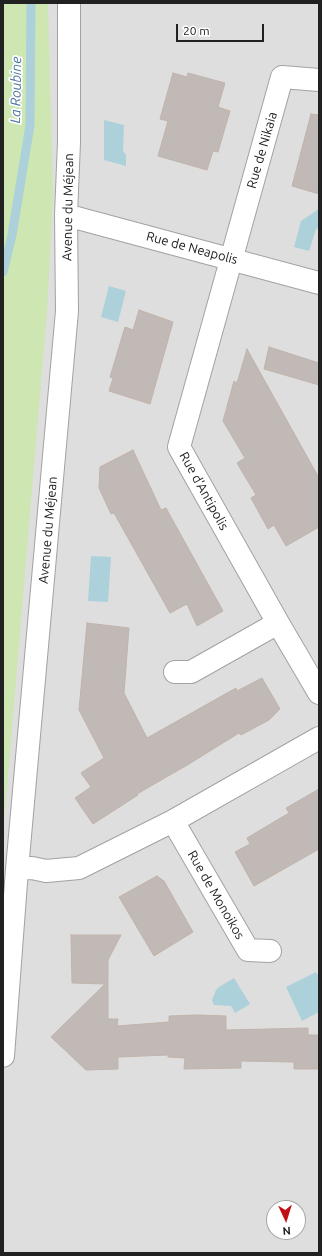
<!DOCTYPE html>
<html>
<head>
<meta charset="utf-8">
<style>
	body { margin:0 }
	#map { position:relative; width:322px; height:1256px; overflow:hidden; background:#f0ede8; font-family:Ubuntu,sans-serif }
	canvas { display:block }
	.frame { position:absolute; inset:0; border:4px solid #212121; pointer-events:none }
	.north { position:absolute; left:266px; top:1200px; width:40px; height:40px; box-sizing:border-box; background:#fff; border:1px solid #a6a6a6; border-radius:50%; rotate:176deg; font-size:11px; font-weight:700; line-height:16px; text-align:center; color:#212121 }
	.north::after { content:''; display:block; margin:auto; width:14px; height:18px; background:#c20f13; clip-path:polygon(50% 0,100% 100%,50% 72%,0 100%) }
	.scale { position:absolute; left:176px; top:24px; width:88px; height:18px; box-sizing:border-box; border:2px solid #212121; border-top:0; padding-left:5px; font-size:12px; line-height:14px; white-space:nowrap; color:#212121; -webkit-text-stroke:3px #fff; paint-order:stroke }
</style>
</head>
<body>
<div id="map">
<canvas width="322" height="1256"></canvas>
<div class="frame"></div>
<div class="north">N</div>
<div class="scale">20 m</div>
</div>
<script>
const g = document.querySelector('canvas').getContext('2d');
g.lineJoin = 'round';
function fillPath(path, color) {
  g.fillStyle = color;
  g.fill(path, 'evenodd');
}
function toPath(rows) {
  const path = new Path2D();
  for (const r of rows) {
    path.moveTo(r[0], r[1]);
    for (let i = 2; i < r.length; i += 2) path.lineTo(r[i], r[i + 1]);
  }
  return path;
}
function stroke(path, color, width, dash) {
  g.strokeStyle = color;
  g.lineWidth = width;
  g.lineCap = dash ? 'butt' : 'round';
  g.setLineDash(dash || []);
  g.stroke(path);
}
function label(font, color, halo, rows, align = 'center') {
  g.font = font + ' Ubuntu,sans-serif';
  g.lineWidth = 3.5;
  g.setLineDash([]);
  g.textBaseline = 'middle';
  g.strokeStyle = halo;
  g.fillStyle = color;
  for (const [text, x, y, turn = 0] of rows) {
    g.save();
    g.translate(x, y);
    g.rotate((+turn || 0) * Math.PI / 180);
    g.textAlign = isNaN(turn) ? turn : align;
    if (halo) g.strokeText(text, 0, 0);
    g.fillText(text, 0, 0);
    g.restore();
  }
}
fillPath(toPath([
	[3,3,319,3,319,1253,3,1253],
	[274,1208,298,1208,298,1232,274,1232]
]), '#dfdede');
fillPath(toPath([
	[3,3,48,3,53,197,47,311,3,835]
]), '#cde6b2');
fillPath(toPath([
	[104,120,124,125,123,151,126,155,126,166,104,160],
	[319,209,319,228,316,229,309,251,294,247,301,221],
	[109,286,126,291,118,322,101,317],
	[91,556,111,557,108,602,88,601],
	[316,972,319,977,319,1012,302,1021,286,987],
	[234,978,250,1004,235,1013,231,1006,214,1005,212,1000,216,990,219,987]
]), '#acd1da');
stroke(toPath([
	[3,272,12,235,30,125,31,3]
]), '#acd1da', 9);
const building = toPath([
	[173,73,187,77,188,73,225,83,218,107,230,111,218,152,213,151,207,170,158,156,168,121,160,119,173,73],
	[311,114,319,115,319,194,292,186,311,114],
	[139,310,173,322,150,404,109,391,113,378,110,377,125,327,133,330,139,310],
	[269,347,319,363,319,385,264,369,269,347],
	[247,349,319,478,319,527,286,546,274,525,268,529,251,498,256,495,237,463,245,458,223,421,234,381,237,383,247,349],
	[133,450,161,510,166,508,223,611,197,626,187,604,170,613,114,513,111,514,99,488,100,467,133,450],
	[87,623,129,628,124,693,147,738,236,688,237,691,262,678,280,709,269,720,241,735,239,733,189,764,137,794,138,795,93,824,75,798,91,787,81,773,104,758,79,710,87,623],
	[319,789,319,849,254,886,235,852,250,844,247,838,289,813,286,808,319,789],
	[157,876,164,881,193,932,154,956,119,897,157,876],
	[71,935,121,935,108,960,108,1019,118,1019,117,1026,169,1022,169,1016,197,1015,226,1016,226,1030,308,1028,308,1035,319,1035,319,1069,294,1069,294,1062,241,1061,241,1068,184,1069,185,1058,168,1057,168,1055,118,1057,118,1069,86,1070,51,1037,105,984,72,983,71,935]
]);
fillPath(building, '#c1b9b5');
stroke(building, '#c1b4ab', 1);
const minor = toPath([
	[319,80,282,77,179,447,278,623,319,693],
	[66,215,319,283],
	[175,672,191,672,278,623],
	[173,821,248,950,270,951],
	[17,869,32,868,46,871,79,868,173,821,319,738],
	[3,1056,17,869,67,311,66,215,69,142,69,3]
]);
stroke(minor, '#a2a2a2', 24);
stroke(minor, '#fff', 22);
label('13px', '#212121', '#fff', [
	["Rue de Nikaia",262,150,-74],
	["Avenue du Méjean",68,207,-89],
	["Rue de Neapolis",192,248,15],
	["Rue d'Antipolis",204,491,61],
	["Avenue du Méjean",48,530,-85],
	["Rue de Monoikos",216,895,60]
]);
label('italic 14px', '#507aa2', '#fff', [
	["La Roubine",16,90,-89]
]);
</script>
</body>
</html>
